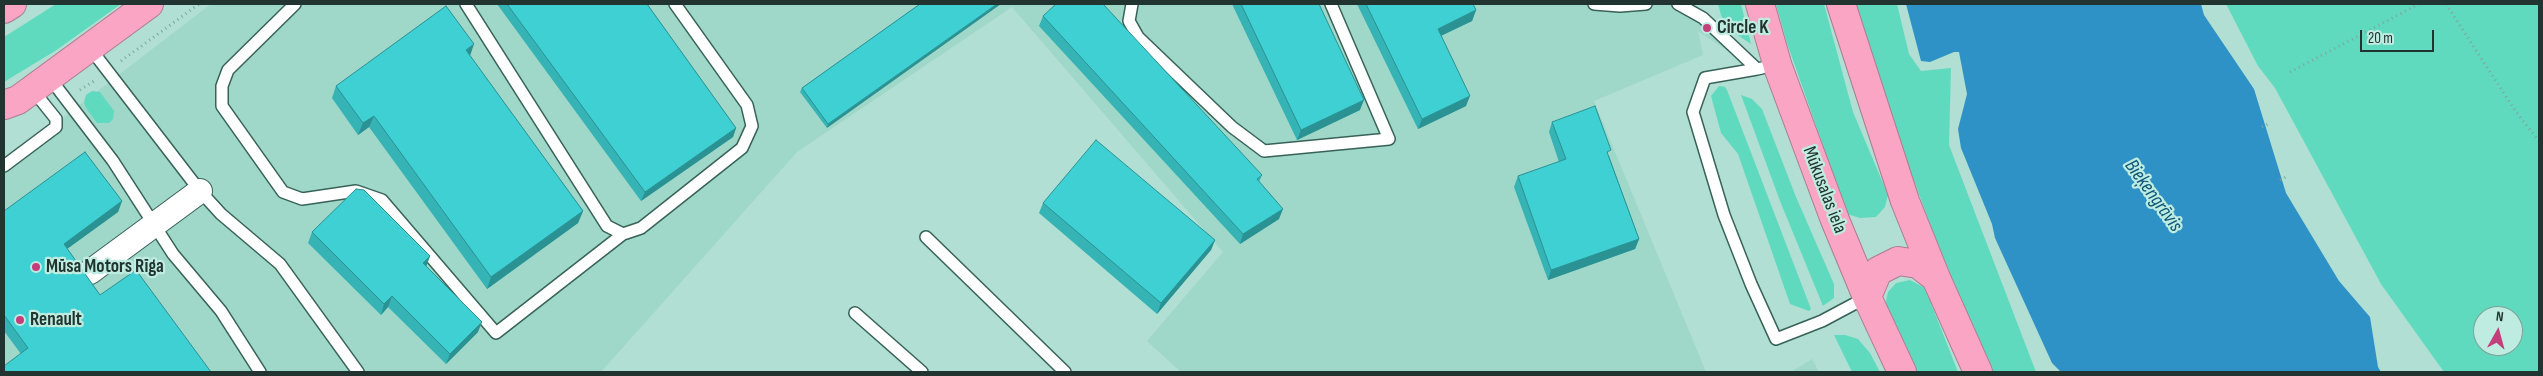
<!DOCTYPE html>
<html>
<head>
<meta charset="utf-8">
<style>
	body { margin:0 }
	#map { position:relative; width:2543px; height:376px; overflow:hidden; background:#b1dfd3; font-family:"Sofia Sans Condensed",sans-serif }
	canvas { display:block }
	.frame { position:absolute; inset:0; border:5px solid #21342f; pointer-events:none }
	.north { position:absolute; left:2473px; top:306px; width:50px; height:50px; box-sizing:border-box; background:#beece0; border:1px solid #7fa299; border-radius:50%; rotate:7deg; font-size:14px; font-weight:700; line-height:20px; text-align:center; color:#21342f }
	.north::after { content:''; display:block; margin:auto; width:18px; height:22px; background:#c53d7a; clip-path:polygon(50% 0,100% 100%,50% 72%,0 100%) }
	.scale { position:absolute; left:2360px; top:30px; width:74px; height:22px; box-sizing:border-box; border:2px solid #21342f; border-top:0; padding-left:6px; font-size:15px; line-height:18px; white-space:nowrap; color:#21342f; -webkit-text-stroke:4px #beece0; paint-order:stroke }
</style>
</head>
<body>
<div id="map">
<canvas width="2543" height="376"></canvas>
<div class="frame"></div>
<div class="north">N</div>
<div class="scale">20 m</div>
</div>
<script>
const g = document.querySelector('canvas').getContext('2d');
g.lineJoin = 'round';
function fillPath(path, color) {
  g.fillStyle = color;
  g.fill(path, 'evenodd');
}
function toPath(rows) {
  const path = new Path2D();
  for (const r of rows) {
    path.moveTo(r[0], r[1]);
    for (let i = 2; i < r.length; i += 2) path.lineTo(r[i], r[i + 1]);
  }
  return path;
}
function stroke(path, color, width, dash) {
  g.strokeStyle = color;
  g.lineWidth = width;
  g.lineCap = dash ? 'butt' : 'round';
  g.setLineDash(dash || []);
  g.stroke(path);
}
function label(font, color, halo, rows, align = 'center') {
  g.font = font + ' "Sofia Sans Condensed",sans-serif';
  g.lineWidth = 4.5;
  g.setLineDash([]);
  g.textBaseline = 'middle';
  g.strokeStyle = halo;
  g.fillStyle = color;
  for (const [text, x, y, turn = 0] of rows) {
    g.save();
    g.translate(x, y);
    g.rotate((+turn || 0) * Math.PI / 180);
    g.textAlign = isNaN(turn) ? turn : align;
    if (halo) g.strokeText(text, 0, 0);
    g.fillText(text, 0, 0);
    g.restore();
  }
}
fillPath(toPath([
	[211,4,1693,4,1723,29,1728,51,1698,31,1703,55,1594,101,1706,372,1181,372,1147,341,1223,252,1012,7,797,152,601,372,4,372,4,163],
	[1812,359,1819,372,1791,372]
]), '#9fd7c8');
fillPath(toPath([
	[56,4,121,4,55,51,4,82,4,37],
	[1718,4,1741,4,1751,44,1724,26],
	[1776,4,1824,4,1853,112,1888,195,1885,207,1876,217,1860,218,1847,214,1787,43],
	[1854,4,1897,4,1909,54,1921,71,1951,68,1949,145,2036,372,1993,372,1984,355,1935,237,1891,119],
	[2226,4,2539,4,2539,372,2444,372,2381,284,2275,88,2258,66],
	[2483,316,2513,316,2513,346,2483,346],
	[1719,86,1725,87,1727,90,1811,309,1809,311,1790,304,1738,154,1721,133,1711,96],
	[92,91,100,92,114,111,113,119,109,123,97,123,86,108,84,102,86,95],
	[1741,95,1752,99,1762,109,1796,197,1834,284,1834,298,1823,306,1780,201],
	[1910,280,1925,288,1958,372,1916,372,1885,305,1888,292,1896,283],
	[1834,335,1845,335,1858,339,1870,353,1880,372,1852,372]
]), '#60dabf');
fillPath(toPath([
	[1906,4,2201,4,2204,15,2254,89,2286,193,2339,281,2370,317,2378,367,2381,372,2061,372,2052,363,1995,238,1992,224,1961,148,1958,129,1967,94,1959,52,1954,52,1930,62,1921,61]
]), '#2e92c7');
const lane = toPath([
	[295,4,228,70,222,86,222,106,283,192,302,199,356,191,382,200,496,333,623,234],
	[466,4,607,226,623,234,641,228,742,148,752,126,747,105,675,4],
	[1132,4,1129,21,1138,37,1232,127,1264,151,1389,139,1331,4],
	[1594,4,1620,6,1646,4],
	[1678,4,1703,18,1757,69,1762,68],
	[90,48,200,191,221,214,280,264,358,372],
	[1757,69,1705,78,1693,112,1724,215,1751,284,1776,339,1822,321,1867,297],
	[49,77,113,161,173,254,221,311,260,372],
	[4,166,56,127,56,119,32,89],
	[926,237,1065,372],
	[855,313,922,372]
]);
const street = toPath([
	[90,272,200,191]
]);
const highway = toPath([
	[1760,4,1778,67,1835,220,1867,297,1902,372],
	[1841,4,1905,201,1936,278,1978,372],
	[4,9,12,4],
	[4,105,18,100,149,4],
	[1867,297,1878,271,1898,261,1918,264,1936,278]
]);
stroke(lane, '#376258', 14);
stroke(street, '#376258', 26);
stroke(highway, '#ad7d8f', 30);
stroke(toPath([
	[2446,4,2516,112,2539,141],
	[121,61,199,4],
	[2290,72,2419,4],
	[80,90,94,81],
	[2262,127,2268,124],
	[2280,180,2286,177]
]), '#80a49b', 3, [1, 4]);
stroke(lane, '#fff', 11);
stroke(street, '#fff', 24);
stroke(highway, '#f9a5c3', 28);
fillPath(toPath([
	[497,4,647,4,736,128,733,137,641,201],
	[920,4,827,128,800,92,802,88],
	[1232,4,1319,4,1360,110,1297,140],
	[1357,4,1473,4,1476,10,1472,21,1441,36,1466,106,1418,129],
	[1043,16,1262,175,1259,182,1279,219,1240,244,1039,26],
	[470,56,583,211,578,223,487,289,369,127,358,135,332,98,336,86],
	[1552,122,1609,156,1639,239,1635,249,1548,280,1514,187,1518,176,1559,162,1549,132],
	[122,201,118,212,67,249,100,295,21,354,4,331,4,211],
	[1043,203,1215,240,1211,250,1157,314,1039,213],
	[312,232,430,256,426,266,478,332,446,364,388,307,381,315,308,243]
]), '#35b3b5');
fillPath(toPath([
	[997,4,1001,4,827,128,828,124],
	[1476,10,1472,21,1434,39,1438,29],
	[474,44,470,56,466,50],
	[1470,96,1466,106,1418,129,1422,119],
	[1364,100,1360,110,1297,140,1301,130],
	[374,116,369,127,358,135,363,123],
	[736,128,733,137,641,201,645,192],
	[122,201,118,212,60,254,64,244],
	[1283,209,1279,219,1240,244,1243,234],
	[583,211,578,223,487,289,491,277],
	[1639,239,1635,249,1548,280,1551,270],
	[1215,240,1211,250,1157,314,1161,303],
	[430,256,426,267,423,263],
	[392,296,388,307,381,315,384,304],
	[482,322,478,332,446,364,450,354]
]), '#2b9294');
const building = toPath([
	[507,4,647,4,736,128,645,192,507,4],
	[920,4,997,4,828,124,802,88,920,4],
	[1056,4,1103,4,1262,175,1257,179,1283,209,1243,234,1043,16,1056,4],
	[1241,4,1319,4,1364,100,1301,130,1241,4],
	[1366,4,1473,4,1476,10,1438,29,1470,96,1422,119,1366,4],
	[446,6,474,44,466,50,583,211,491,277,374,116,363,123,336,86,446,6],
	[1595,106,1611,150,1607,152,1639,239,1551,270,1518,176,1566,159,1552,122,1595,106],
	[1096,140,1215,240,1161,303,1043,203,1096,140],
	[85,152,122,201,64,244,100,295,136,270,211,372,4,372,4,366,28,348,4,315,4,211,85,152],
	[356,189,364,190,430,256,423,263,482,322,450,354,392,296,384,304,312,232,356,189]
]);
fillPath(building, '#3ed0d3');
stroke(building, '#2b9294', 1);
for (const [x, y, r, color] of [
	[1707,28,5,"#c53d7a"],
	[36,267,5,"#c53d7a"],
	[20,320,5,"#c53d7a"]
]) {
  const dot = new Path2D();
  dot.arc(x, y, r, 0, 2 * Math.PI);
  g.fillStyle = color;
  g.fill(dot);
  stroke(dot, '#beece0', 2);
}
label('bold 19px', '#21342f', '#beece0', [
	["Circle K",1717,28],
	["Mūsa Motors Rīga",46,267],
	["Renault",30,320]
], 'left');
label('19px', '#21342f', '#beece0', [
	["Mūkusalas iela",1824,190,69]
]);
label('italic 20px', '#0c577b', '#beece0', [
	["Bieķengrāvis",2153,196,54]
]);
</script>
</body>
</html>
